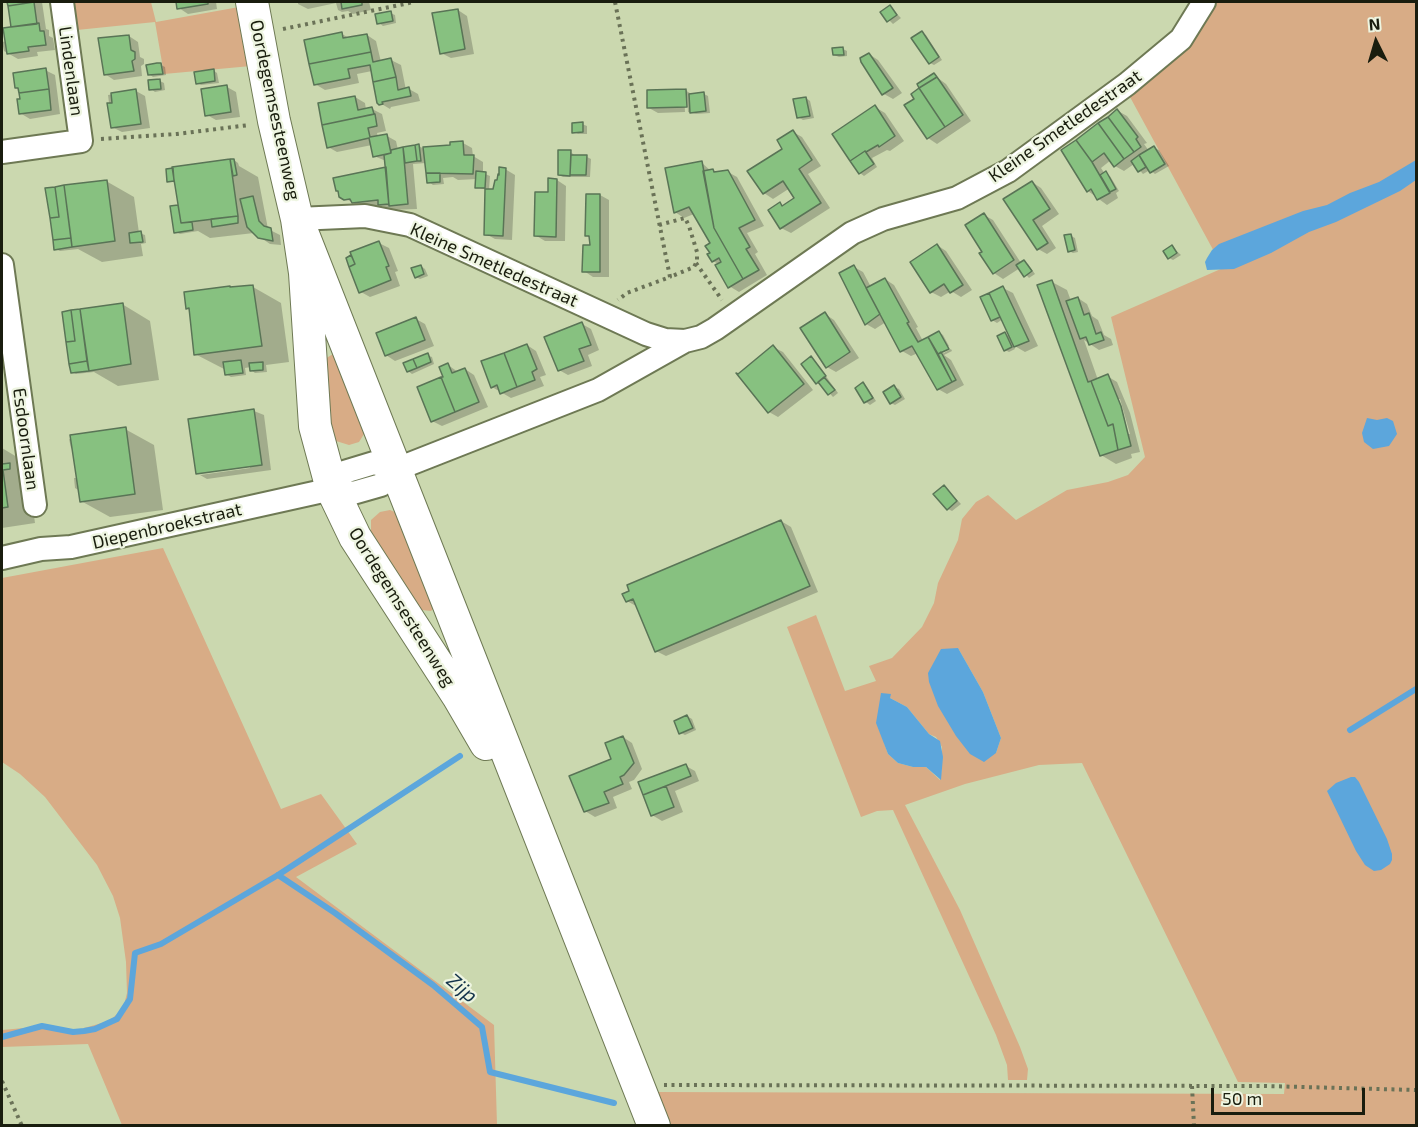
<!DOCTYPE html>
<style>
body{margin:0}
#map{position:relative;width:1418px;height:1127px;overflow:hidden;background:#cbd8af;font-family:"Exo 2",sans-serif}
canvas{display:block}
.frame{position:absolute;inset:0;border:3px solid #191d0e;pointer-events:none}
.north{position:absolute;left:1346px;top:12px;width:60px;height:60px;-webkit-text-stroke:4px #eef5e1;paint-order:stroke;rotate:355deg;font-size:16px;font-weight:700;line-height:24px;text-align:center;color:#191d0e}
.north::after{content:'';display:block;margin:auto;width:21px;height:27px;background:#191d0e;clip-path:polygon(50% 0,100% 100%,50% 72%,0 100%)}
.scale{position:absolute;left:1211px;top:1088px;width:154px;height:27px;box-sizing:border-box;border:3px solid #191d0e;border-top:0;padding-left:8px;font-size:18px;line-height:21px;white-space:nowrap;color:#191d0e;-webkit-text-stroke:4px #eef5e1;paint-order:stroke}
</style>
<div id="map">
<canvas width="1418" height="1127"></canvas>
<div class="frame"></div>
<div class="north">N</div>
<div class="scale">50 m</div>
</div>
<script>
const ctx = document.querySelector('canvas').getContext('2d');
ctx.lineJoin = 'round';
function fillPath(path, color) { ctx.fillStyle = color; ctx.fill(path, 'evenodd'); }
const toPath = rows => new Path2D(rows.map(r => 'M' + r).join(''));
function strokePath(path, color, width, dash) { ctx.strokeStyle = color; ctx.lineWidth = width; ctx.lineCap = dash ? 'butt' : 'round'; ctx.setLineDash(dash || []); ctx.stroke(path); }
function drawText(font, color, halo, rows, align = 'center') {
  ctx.font = font + ' "Exo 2",sans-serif'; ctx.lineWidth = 4.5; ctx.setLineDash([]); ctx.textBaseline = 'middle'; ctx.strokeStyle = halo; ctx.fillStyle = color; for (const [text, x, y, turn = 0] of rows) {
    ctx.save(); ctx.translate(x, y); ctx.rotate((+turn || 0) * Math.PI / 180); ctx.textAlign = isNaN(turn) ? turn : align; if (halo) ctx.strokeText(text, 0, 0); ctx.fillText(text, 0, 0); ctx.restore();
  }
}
fillPath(toPath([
 [72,2,151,2,156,22,239,7,251,66,164,74,155,22,77,30],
 [1213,2,1416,2,1416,1125,671,1126,657,1092,1284,1094,1285,1083,1238,1082,1082,763,1039,765,965,784,905,805,960,910,1020,1047,1028,1069,1027,1080,1008,1080,1007,1065,996,1035,893,810,877,811,861,817,787,627,816,615,845,691,876,681,869,666,892,658,922,627,934,603,938,583,958,540,962,519,976,502,988,495,1016,520,1067,490,1108,482,1128,475,1145,457,1111,317,1223,268,1130,97,1184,49],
 [958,648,983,692,1001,738,996,753],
 [890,698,907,707,929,734,936,737,942,747,942,768,940,780,926,767,913,767,898,763,888,754,884,743],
 [333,354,340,356,368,420,364,434,359,442,349,445,336,441,331,433,325,359],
 [390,510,399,514,435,607,431,611,422,610,418,607,371,535,371,520,380,512],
 [163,548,281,809,321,794,357,844,296,877,494,1025,497,1125,122,1125,88,1044,2,1047,2,1030,46,1026,77,1030,109,1021,123,1009,127,993,126,962,120,918,113,896,97,865,45,797,20,774,2,762,2,578]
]), '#d8ac86');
fillPath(toPath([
 [1416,160,1416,180,1400,191,1336,222,1309,232,1271,253,1234,269,1207,270,1205,262,1207,258,1212,250,1219,244,1303,211,1327,205,1350,193,1379,182],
 [1367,418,1377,420,1387,418,1393,421,1397,434,1389,446,1373,449,1364,442,1362,433],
 [958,648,983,692,1001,738,996,753,984,762,970,754,956,736,938,706,929,682,928,673,941,649],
 [881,693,891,694,890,698,907,707,929,734,940,741,943,757,941,780,926,767,913,767,898,763,888,754,876,723],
 [1351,777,1355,777,1359,782,1387,839,1392,854,1392,860,1390,864,1381,870,1374,871,1365,865,1356,851,1327,791,1336,783]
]), '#5ca6dc');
fillPath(toPath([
 [9,2,42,2,46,29,49,30,49,36,53,38,55,50,37,52,38,56,18,59,4,51,2,42,7,41,13,29],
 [177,2,216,2,217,9,188,14,179,8],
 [298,2,369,2,371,10,353,14,348,11,342,12,338,10,336,3,308,9,298,4],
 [890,7,901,18,893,24,882,13],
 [458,10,467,16,474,54,451,58,441,53],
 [390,13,395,15,396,23,383,26,379,23],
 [922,33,926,35,942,60,934,65,930,63],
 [342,34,349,38,367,35,376,41,381,62,391,60,401,65,406,90,409,89,418,94,420,101,391,107,390,109,380,103,372,71,357,74,359,83,325,90,315,84],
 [129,36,138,42,140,57,144,59,144,64,141,66,142,76,114,80,105,74],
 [843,49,847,51,847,56,839,57,834,55],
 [869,54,878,60,902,93,893,99,884,94],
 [161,65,165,67,166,75,153,77,149,74],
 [45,70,55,75,60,114,30,119,20,113,22,100],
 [213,70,217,73,219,83,201,85,197,83],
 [934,75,946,84,971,121,937,144,928,138,916,99],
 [160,81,164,83,165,90,155,92,151,89],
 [227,87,236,92,240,117,216,120,207,115],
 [685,90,693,95,704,94,708,96,710,113,696,114,688,112,687,94,684,94,685,112,658,113,649,108],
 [136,91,145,96,150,128,122,132,112,127,108,95],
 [355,97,365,103,366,110,372,109,382,114,386,131,377,133,378,137,387,136,396,141,398,150,419,146,424,149,452,146,463,143,472,148,473,156,483,162,483,173,490,176,489,190,494,190,505,169,515,175,512,240,495,239,486,234,487,190,476,187,477,179,458,180,453,177,443,178,444,184,433,185,429,182,426,163,413,164,417,209,389,210,382,206,362,208,341,196,337,190,387,169,386,161,374,156,372,145,337,152,328,147,320,104],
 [806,98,810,101,814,118,803,120,798,117],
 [875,107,885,113,904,141,890,151,887,150,872,158,877,167,864,176,860,173,834,135],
 [1118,111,1127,116,1147,143,1144,144,1149,151,1154,148,1159,150,1169,166,1155,174,1150,170,1143,174,1134,164,1124,171,1115,166,1111,160,1101,168,1105,174,1110,176,1119,191,1116,193,1118,198,1107,205,1088,191,1063,151],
 [582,124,587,126,587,134,578,134,574,132],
 [793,132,802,137,821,166,808,174,830,208,791,233,781,228,780,204,784,206,796,198,790,188,773,199,764,193],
 [571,152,575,156,587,157,591,159,590,177,563,177,559,175],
 [234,160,238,163,239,166,258,177,268,229,280,235,281,245,270,244,254,233,210,238,198,231,180,234,175,232,178,207,180,208,176,183,169,181,174,168],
 [702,163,711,171,718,173,728,172,737,177,764,226,747,233,758,252,755,254,767,275,739,292,729,286,720,265,713,261,712,244,694,214,684,218,675,212],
 [557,180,566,186,565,241,545,241,535,235,549,194],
 [106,181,134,197,139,233,145,235,146,243,141,244,143,256,102,262,78,249,60,251,55,249],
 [1032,182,1041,188,1059,214,1042,226,1056,248,1047,254,1038,249,1005,200],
 [600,195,609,200,609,277,593,277,584,271,591,246,591,238,587,236],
 [984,215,993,220,1021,263,1024,262,1028,264,1035,274,1029,278,1020,268,1003,279,994,273,984,252],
 [1071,236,1075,238,1078,252,1073,253,1069,251],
 [379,243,389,248,398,271,395,272,400,286,370,297,361,292,348,259,351,257,354,259,352,253],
 [361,260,362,263,351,268,351,264],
 [937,245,946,251,972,290,961,297,951,291,941,297,931,292],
 [1172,247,1181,255,1173,260,1169,258],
 [421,266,425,269,428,276,420,279,416,277],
 [854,267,863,272,871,287,885,279,894,285,918,327,916,328,923,341,939,332,943,335,949,346,942,350,942,354,951,349,952,351,944,355,951,360,964,385,947,394,938,389,918,353,911,356,902,351,886,322,875,329,866,324],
 [1052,282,1067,290,1071,301,1078,298,1087,304,1092,316,1098,320,1104,335,1111,339,1113,345,1099,350,1084,340,1098,380,1107,376,1117,382,1130,413,1140,452,1131,454,1132,458,1116,464,1101,455],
 [1117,399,1120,399,1130,434,1127,434],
 [253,287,281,303,289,362,266,365,267,372,255,373,251,370,251,367,245,368,246,375,231,377,226,374,226,370,195,354,190,310,187,308],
 [1003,288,1013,293,1038,346,1025,352,1013,345,1015,349,1009,352,1005,350,1005,334,1011,337,1003,319,997,323,992,320,982,298],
 [122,304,150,321,159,380,118,386,94,372,76,374,72,372,63,313],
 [825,314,834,320,859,358,836,372,827,367],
 [416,319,425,324,434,346,395,361,386,355],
 [582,324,591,329,599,350,588,355,592,366,568,375,559,370],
 [527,345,536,351,546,375,540,377,544,386,511,398,492,387],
 [773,347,783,352,813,390,778,417,769,412],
 [427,355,432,357,434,364,412,374,408,371],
 [811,358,815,361,838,393,833,397,822,385,817,383],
 [448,365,458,372,465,369,474,375,488,407,442,426,432,421],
 [863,384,867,387,876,401,870,405,866,402,857,388],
 [894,387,899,389,905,399,895,405,891,403],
 [254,411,264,415,271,470,207,479,200,475,250,468,250,465,197,473,190,420],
 [125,429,154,445,163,510,110,517,81,501,80,491,75,488,74,478,78,478,74,450,71,448,69,439,73,440],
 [2,448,27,463,35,523,2,528],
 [944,486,961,504,952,511,948,509],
 [781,521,791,527,818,592,666,656,656,651,636,606,627,601],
 [687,716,692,719,696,730,685,735,681,733],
 [623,737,632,743,642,769,634,780,629,782,632,789,613,797,617,808,595,817,585,811],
 [686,766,695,771,699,781,675,791,683,812,662,821,652,815,640,783]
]), '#0003');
strokePath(toPath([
 [1350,730,1416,689],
 [278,875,335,913,433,985,482,1027,490,1072,614,1103],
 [2,1037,42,1026,73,1032,84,1031,95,1029,117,1019,130,999,135,953,161,944,278,875,460,756]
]), '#5ca6dc', 6);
const building = toPath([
 [7,2,34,2,8,6,7,2],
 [34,2,37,24,11,27,8,6,34,2],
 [176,2,208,2,208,4,177,9,176,2],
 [341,2,362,2,362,5,342,9,341,2],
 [890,5,897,15,887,22,880,12,890,5],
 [458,9,465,49,440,54,432,13,458,9],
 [391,11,393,21,377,24,375,14,391,11],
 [39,23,40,31,44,31,46,45,28,47,29,51,7,54,3,28,39,23],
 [922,31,939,57,929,64,911,38,922,31],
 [342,32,343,38,367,34,371,52,309,64,304,40,342,32],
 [129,35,131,50,135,52,135,59,132,61,134,71,104,75,98,38,129,35],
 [843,47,844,55,833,55,832,48,843,47],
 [371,52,373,62,391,58,396,77,373,82,370,65,348,69,350,78,314,85,309,64,371,52],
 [869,53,893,88,882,95,861,62,860,58,869,53],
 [157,63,161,63,163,74,148,75,146,65,157,63],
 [46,68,49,89,19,93,18,88,15,88,13,73,46,68],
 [214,69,215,81,196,84,194,72,214,69],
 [934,73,937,77,919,88,917,84,934,73],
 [396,77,398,90,409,87,411,96,382,102,383,104,379,105,377,103,373,82,396,77],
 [937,77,963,115,945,127,919,88,937,77],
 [160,79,161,89,149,90,148,80,160,79],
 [227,85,231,112,205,116,201,89,227,85],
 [919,88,945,127,927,139,904,105,914,99,911,94,919,88],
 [49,89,51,110,19,114,17,99,20,99,19,93,49,89],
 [136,89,141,124,111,128,107,103,112,103,111,93,136,89],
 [686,89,687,107,647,108,647,90,686,89],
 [704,92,706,111,690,113,689,94,704,92],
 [355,96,358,110,372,107,374,114,322,125,318,103,355,96],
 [806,97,810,116,797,118,793,99,806,97],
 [875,105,895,136,879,147,878,145,866,152,865,151,850,161,832,134,875,105],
 [1117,109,1138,137,1136,139,1141,147,1134,152,1108,117,1117,109],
 [375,114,377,126,368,128,370,137,387,134,391,153,373,157,369,138,327,148,322,125,375,114],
 [1108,117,1134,152,1124,159,1098,123,1108,117],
 [583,122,583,132,572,133,572,123,583,122],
 [1098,123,1124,159,1114,167,1104,153,1092,162,1076,140,1098,123],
 [793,130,812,160,799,169,821,203,780,229,768,210,780,202,782,206,794,198,783,181,763,194,747,171,782,149,777,140,793,130],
 [1076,140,1092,162,1110,193,1097,200,1091,189,1087,192,1061,150,1076,140],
 [463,141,464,155,474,155,473,174,426,173,423,147,450,145,450,142,463,141],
 [419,144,421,161,417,161,415,145,419,144],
 [415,145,417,161,405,163,403,147,415,145],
 [1154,146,1165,164,1150,173,1139,155,1154,146],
 [403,147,408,204,389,206,384,155,391,153,391,150,403,147],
 [558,150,571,150,570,176,558,175,558,150],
 [865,151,874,164,859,174,850,161,865,151],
 [571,155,587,155,586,175,570,175,571,155],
 [1139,155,1146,167,1138,172,1131,161,1139,155],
 [230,159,238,216,181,223,172,167,230,159],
 [230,159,234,159,237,175,233,176,230,159],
 [702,161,714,228,743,279,728,288,715,265,721,262,719,258,712,262,707,254,710,253,705,246,710,243,689,207,674,213,665,168,702,161],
 [386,167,389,206,389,204,378,205,378,200,352,203,350,199,344,200,339,197,338,191,336,191,333,178,386,167],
 [499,167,506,168,503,236,484,235,485,189,493,189,495,180,497,180,498,174,499,175,499,167],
 [173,168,174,181,167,182,166,169,173,168],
 [713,169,714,172,728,170,755,220,739,228,750,247,746,249,759,270,743,279,714,228,703,171,713,169],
 [476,171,486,172,485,188,475,188,476,171],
 [1106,171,1116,189,1110,192,1100,175,1106,171],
 [426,173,440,173,440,182,427,183,426,173],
 [548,178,557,179,556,237,534,236,535,192,548,192,548,178],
 [107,180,115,241,72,247,64,185,107,180],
 [1032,181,1050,209,1033,220,1048,243,1037,250,1003,199,1032,181],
 [64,185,71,238,53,240,50,218,59,217,55,187,64,185],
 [55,187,59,217,50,218,45,188,55,187],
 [586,194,600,194,600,272,582,272,583,245,590,245,589,236,585,236,586,194],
 [253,196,259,221,264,226,271,228,273,241,258,238,247,227,240,199,253,196],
 [178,205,181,223,192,222,193,230,174,233,170,206,178,205],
 [984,213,1014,260,993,274,979,253,982,252,965,225,984,213],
 [238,216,238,223,212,227,211,219,238,216],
 [141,231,143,242,130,243,129,233,141,231],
 [1071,234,1075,250,1068,252,1064,235,1071,234],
 [71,238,72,247,54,250,53,240,71,238],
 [379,241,389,266,386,267,391,280,359,293,349,267,355,264,350,252,379,241],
 [937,244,963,285,950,293,944,284,930,293,910,262,937,244],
 [1172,245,1177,253,1168,259,1163,251,1172,245],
 [351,255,355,264,349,267,346,258,351,255],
 [1024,260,1032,271,1024,277,1016,265,1024,260],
 [421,265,424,274,415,278,411,268,421,265],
 [854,265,880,314,865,325,839,273,854,265],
 [885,278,909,322,907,323,918,342,928,337,952,382,937,390,912,346,900,352,866,288,885,278],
 [1052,280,1088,382,1091,381,1108,426,1113,424,1118,450,1100,456,1037,285,1052,280],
 [253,285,262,346,194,355,189,308,186,309,184,292,230,286,230,287,253,285],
 [1003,286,1029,341,1014,347,989,293,1003,286],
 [989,293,1000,317,991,321,980,297,989,293],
 [1078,297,1084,315,1089,313,1096,334,1101,332,1104,340,1089,345,1086,337,1080,339,1066,301,1078,297],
 [123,303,131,364,89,371,80,309,123,303],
 [80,309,87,361,69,364,66,342,75,341,71,310,80,309],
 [71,310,75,341,66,342,62,312,71,310],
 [825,312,850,352,826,368,800,328,825,312],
 [416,317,425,340,385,356,376,333,416,317],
 [582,322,591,345,579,349,584,361,558,371,544,337,582,322],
 [939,331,949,349,938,354,928,337,939,331],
 [1005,332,1012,347,1004,351,997,336,1005,332],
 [527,344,537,369,532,372,535,380,517,387,504,353,527,344],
 [773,345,804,384,768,413,736,373,738,374,773,345],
 [941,352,956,380,952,382,938,354,941,352],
 [428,353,431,362,417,368,413,359,428,353],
 [504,353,517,387,500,394,497,385,491,388,481,361,504,353],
 [811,356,826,376,816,384,801,364,811,356],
 [413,359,417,368,407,372,403,363,413,359],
 [241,360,243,373,225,375,223,362,241,360],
 [87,361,89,371,71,373,69,364,87,361],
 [263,362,263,370,250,371,249,363,263,362],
 [448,363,452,373,465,368,479,402,455,412,441,377,443,377,439,367,448,363],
 [1108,374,1121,406,1131,446,1118,450,1113,424,1108,426,1091,381,1108,374],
 [441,377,455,412,431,422,417,387,441,377],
 [824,377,835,390,828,395,818,382,824,377],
 [863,382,873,398,864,403,855,388,863,382],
 [894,385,901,397,890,404,883,392,894,385],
 [254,409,262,465,196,474,188,419,254,409],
 [126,427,135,494,80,502,70,435,126,427],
 [2,461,2,464,10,463,10,469,3,470,8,507,2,508,2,461],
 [944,485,957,501,947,510,933,494,944,485],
 [781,520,810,586,655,652,633,599,626,602,622,594,629,591,627,585,781,520],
 [687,715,693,728,679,734,674,721,687,715],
 [623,736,634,763,624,775,620,777,623,784,604,792,609,803,584,812,569,776,611,759,605,743,623,736],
 [686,764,691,776,643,795,638,782,686,764],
 [666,786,674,807,651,816,643,795,666,786]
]);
fillPath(building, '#87c180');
strokePath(building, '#597456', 1.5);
const street = toPath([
 [2,152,81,141,62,2],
 [297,219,365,216,410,225,646,334,665,340,685,341,701,337,715,329,852,233,883,219,957,198,1008,171,1127,84,1181,39,1204,2],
 [2,265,35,505],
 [332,489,341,473,374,463,397,469],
 [2,558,41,549,71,547,332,489,353,493,381,485,397,469,598,390,685,341]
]);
const secondary = toPath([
 [252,2,274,121,297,219,305,273,315,426,332,489,355,537,458,696,486,744],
 [297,219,654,1126]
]);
strokePath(street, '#6e7954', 26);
strokePath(secondary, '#6e7954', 34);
strokePath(toPath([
 [615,2,670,277,627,293,618,300],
 [283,29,414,2],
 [101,139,177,134,249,125],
 [659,225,685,218,689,226,697,252,697,261,694,267,670,277],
 [696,263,722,300],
 [2,1081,22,1126],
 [664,1085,1265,1086,1416,1090],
 [1192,1086,1194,1126]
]), '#6a7257', 4, [3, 4.5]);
strokePath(street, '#fff', 22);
strokePath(secondary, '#fff', 32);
drawText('18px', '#191d0e', '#eef5e1', [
 ["Lindenlaan",71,71,82],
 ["Oordegemsesteenweg",275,110,78],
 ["Kleine Smetledestraat",1065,126,-35],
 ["Kleine Smetledestraat",494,265,24],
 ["Esdoornlaan",26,439,82],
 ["Diepenbroekstraat",167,526,-13],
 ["Oordegemsesteenweg",402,607,58]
]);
drawText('italic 20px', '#13334a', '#eef5e1', [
 ["Zijp",462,988,40]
]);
</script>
